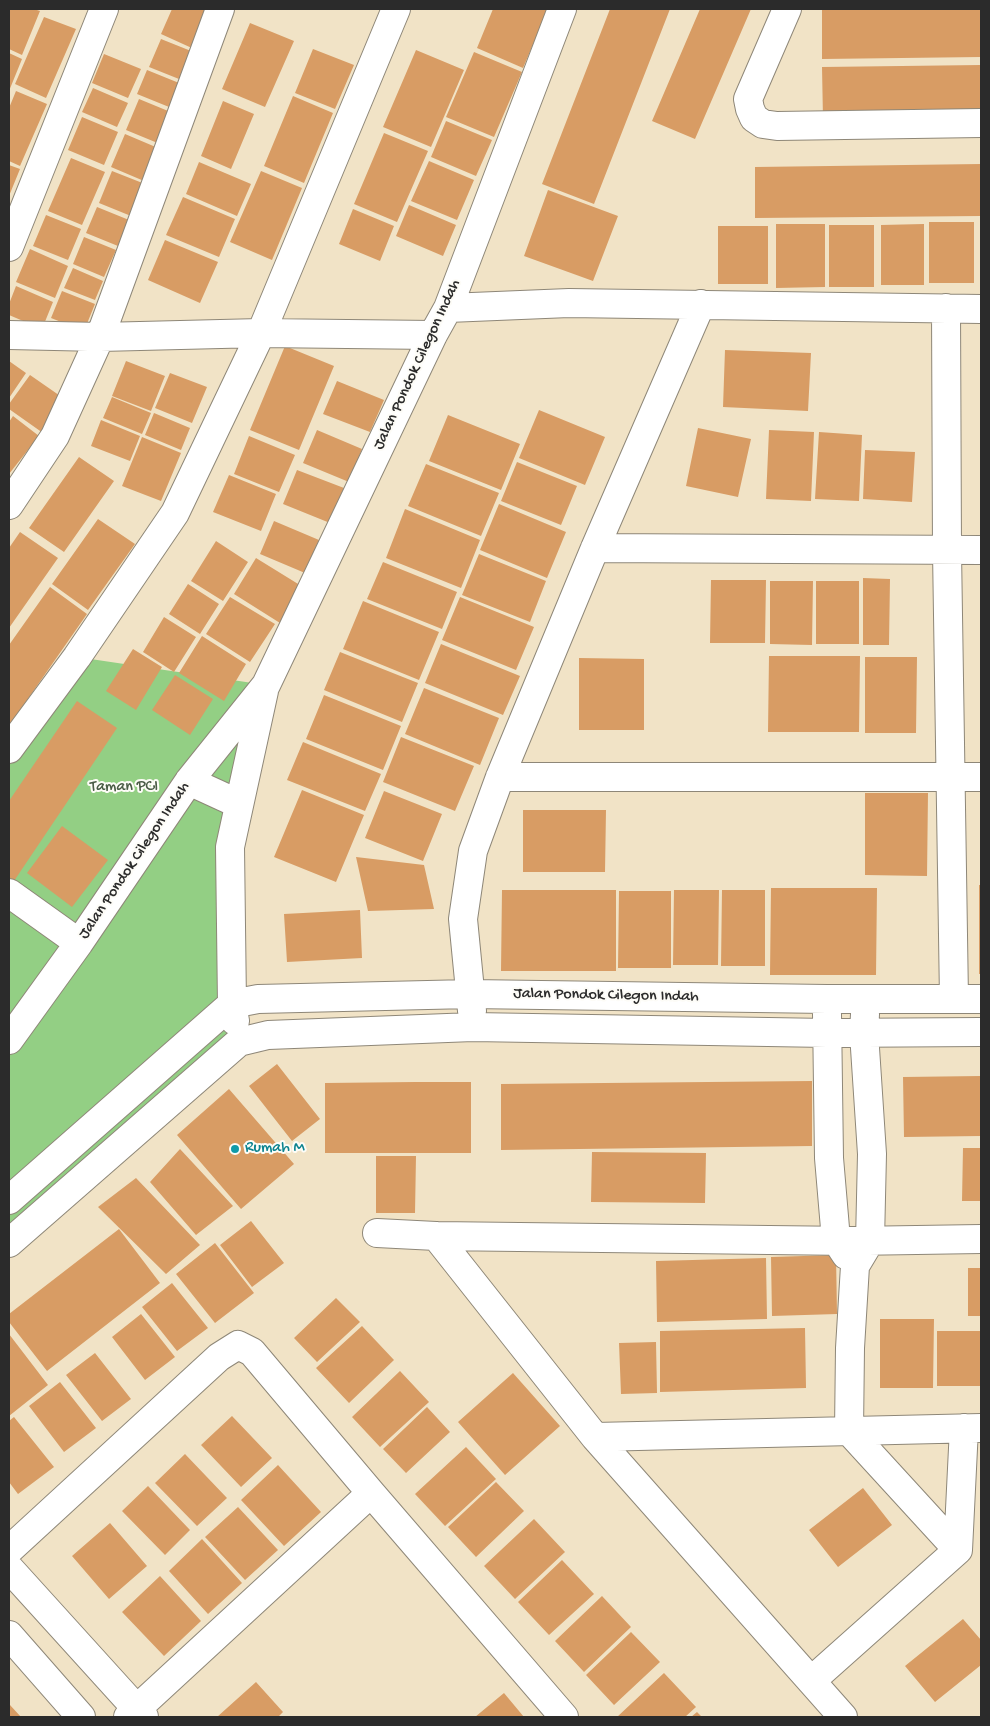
<!DOCTYPE html>
<style>
body{margin:0}
#map{position:relative;width:990px;height:1726px;overflow:hidden;background:#f1e3c6;font-family:"Gochi Hand",sans-serif}
canvas{display:block}
.frame{position:absolute;inset:0;border:10px solid #2b2b2b;pointer-events:none}
</style>
<div id="map">
<canvas width="990" height="1726"></canvas>
<div class="frame"></div>
</div>
<script>
const ctx = document.querySelector('canvas').getContext('2d');
ctx.lineJoin = 'round';
function fillPath(path, color) { ctx.fillStyle = color; ctx.fill(path, 'evenodd'); }
const toPath = rows => new Path2D(rows.map(r => 'M' + r).join(''));
function strokePath(path, color, width, dash) { ctx.strokeStyle = color; ctx.lineWidth = width; ctx.lineCap = dash ? 'butt' : 'round'; ctx.setLineDash(dash || []); ctx.stroke(path); }
function drawText(font, color, halo, rows, align = 'center') {
  ctx.font = font + ' "Gochi Hand",sans-serif'; ctx.lineWidth = 4; ctx.setLineDash([]); ctx.textBaseline = 'middle'; ctx.strokeStyle = halo; ctx.fillStyle = color; for (const [text, x, y, turn = 0] of rows) {
    ctx.save(); ctx.translate(x, y); ctx.rotate((+turn || 0) * Math.PI / 180); ctx.textAlign = isNaN(turn) ? turn : align; if (halo) ctx.strokeText(text, 0, 0); ctx.fillText(text, 0, 0); ctx.restore();
  }
}
fillPath(toPath([
 [77,657,266,685,230,847,239,1042,9,1243,9,749]
]), '#93cf84');
fillPath(toPath([
 [9,9,34,9,40,11,22,55,9,49],
 [172,9,206,9,194,49,161,34],
 [493,9,548,9,523,68,477,48],
 [610,9,670,9,594,204,542,184],
 [700,9,751,9,695,139,652,121],
 [822,9,981,9,981,57,822,59],
 [44,17,76,29,46,98,15,84],
 [250,23,294,41,265,107,222,89],
 [161,39,196,53,184,81,149,67],
 [313,49,354,65,335,109,295,93],
 [416,50,464,70,431,147,383,127],
 [474,52,522,72,494,137,446,117],
 [9,53,22,59,9,91],
 [104,54,141,69,128,98,92,83],
 [981,65,981,117,823,119,822,67],
 [147,70,184,85,174,109,137,94],
 [93,88,128,103,117,127,82,112],
 [16,91,47,104,20,166,9,161,9,108],
 [293,96,333,113,304,183,264,166],
 [139,99,173,113,160,144,126,130],
 [223,101,254,114,231,169,201,156],
 [82,117,118,132,104,165,68,150],
 [446,121,492,140,476,176,431,157],
 [384,133,428,151,397,222,354,204],
 [125,134,158,148,144,181,111,167],
 [71,158,105,172,82,225,48,211],
 [429,161,474,180,457,220,411,201],
 [199,162,251,184,237,216,186,194],
 [981,164,981,216,755,218,755,167],
 [9,165,20,169,9,196],
 [112,171,145,184,131,216,99,203],
 [261,171,302,188,272,260,230,242],
 [548,190,618,216,593,281,524,256],
 [183,197,235,219,219,257,166,235],
 [409,205,456,225,443,256,396,236],
 [97,207,129,220,118,246,86,233],
 [353,209,394,226,380,261,339,244],
 [46,215,81,229,68,260,33,246],
 [929,222,974,222,974,283,929,283],
 [776,224,825,224,825,287,776,288],
 [924,224,924,285,881,285,881,225],
 [829,225,874,225,874,287,829,287],
 [718,226,768,226,768,284,718,284],
 [84,237,116,250,104,277,73,264],
 [165,240,218,262,200,303,148,280],
 [30,249,68,266,55,298,16,282],
 [73,268,103,281,95,300,64,288],
 [16,286,53,302,42,329,9,315,9,304],
 [62,291,95,304,84,331,51,318],
 [285,346,334,366,299,450,250,430],
 [725,350,811,353,808,411,723,407],
 [9,361,26,373,9,398],
 [126,361,165,376,151,411,112,396],
 [170,373,207,387,192,423,155,408],
 [30,375,66,400,43,433,9,409,9,404],
 [337,381,384,400,370,432,323,414],
 [112,397,151,413,142,434,103,418],
 [539,410,605,437,585,485,519,458],
 [154,413,190,428,181,450,145,435],
 [448,415,520,444,501,490,429,461],
 [13,416,39,436,9,474,9,422],
 [101,420,140,436,130,461,91,446],
 [698,428,751,439,738,497,686,486],
 [317,430,362,449,349,482,303,463],
 [769,430,814,432,811,501,766,499],
 [819,432,862,435,859,501,815,499],
 [249,436,295,455,279,492,234,474],
 [142,437,181,453,161,501,122,486],
 [865,450,915,452,912,502,863,499],
 [79,457,114,481,64,552,29,528],
 [517,462,577,486,561,525,501,501],
 [426,464,499,493,481,536,408,506],
 [297,470,344,488,330,523,283,504],
 [229,475,276,494,261,531,213,512],
 [499,504,566,532,547,578,480,550],
 [405,509,480,540,461,588,386,558],
 [98,519,135,544,88,610,52,584],
 [274,521,319,540,305,573,260,554],
 [20,532,58,558,9,628,9,548],
 [216,541,248,562,223,601,191,581],
 [479,554,546,581,530,622,462,595],
 [256,558,303,587,280,623,234,594],
 [383,562,457,592,442,629,367,599],
 [863,578,890,579,889,645,863,645],
 [711,580,766,580,765,643,710,643],
 [770,581,813,581,812,645,770,644],
 [816,581,859,581,859,644,816,644],
 [188,584,219,604,200,634,169,614],
 [50,587,87,614,9,726,9,645],
 [230,597,275,624,250,662,206,634],
 [460,597,534,627,516,670,442,640],
 [363,601,439,632,419,680,343,649],
 [164,617,196,637,174,672,143,652],
 [202,636,246,664,224,701,179,673],
 [441,644,520,676,503,715,425,683],
 [133,649,162,667,136,710,106,691],
 [340,652,418,683,402,722,324,690],
 [769,656,860,656,859,732,768,732],
 [865,657,917,657,916,733,865,733],
 [579,658,644,659,644,730,579,730],
 [175,675,213,699,190,735,152,710],
 [424,688,499,718,480,765,405,734],
 [324,695,401,726,383,770,306,739],
 [77,701,117,728,14,881,9,877,9,801],
 [401,737,474,766,455,811,383,782],
 [303,742,381,774,365,811,287,780],
 [302,790,364,815,336,882,274,857],
 [384,791,442,814,423,861,365,838],
 [865,793,928,793,927,876,865,875],
 [523,810,606,810,605,872,523,872],
 [62,826,108,860,72,907,27,873],
 [356,857,424,865,434,909,368,911],
 [979,885,981,885,981,974,979,974],
 [771,888,877,888,876,975,770,975],
 [502,890,616,890,616,971,501,971],
 [674,890,719,890,718,965,673,965],
 [722,890,765,890,765,966,721,966],
 [619,891,671,891,671,968,618,968],
 [360,910,362,958,287,962,284,914],
 [277,1064,320,1119,292,1141,249,1086],
 [981,1076,981,1136,904,1137,903,1077],
 [812,1081,812,1146,501,1150,501,1084],
 [415,1082,471,1082,471,1153,325,1153,325,1083],
 [229,1089,294,1164,241,1209,177,1135],
 [963,1148,981,1148,981,1201,962,1201],
 [180,1149,233,1206,196,1235,150,1182],
 [592,1152,706,1153,705,1203,591,1202],
 [376,1156,416,1156,415,1213,376,1213],
 [136,1178,200,1245,166,1274,98,1207],
 [251,1221,284,1263,252,1287,220,1245],
 [119,1229,160,1283,47,1371,9,1322,9,1314],
 [215,1243,254,1293,215,1323,176,1274],
 [836,1255,837,1314,772,1316,771,1257],
 [766,1258,767,1319,657,1322,656,1261],
 [968,1268,981,1268,981,1316,968,1316],
 [172,1283,208,1328,177,1351,142,1307],
 [336,1298,360,1322,317,1362,294,1338],
 [141,1314,175,1357,145,1380,112,1337],
 [880,1319,934,1319,933,1388,880,1388],
 [362,1326,394,1360,349,1403,316,1368],
 [805,1328,806,1388,660,1392,660,1331],
 [937,1331,981,1331,981,1386,937,1386],
 [9,1334,48,1385,9,1416],
 [656,1342,657,1393,621,1394,619,1343],
 [95,1353,131,1399,102,1421,66,1375],
 [400,1371,429,1402,380,1447,352,1417],
 [513,1373,560,1426,505,1475,458,1422],
 [60,1382,96,1428,64,1452,29,1406],
 [427,1407,450,1432,406,1473,383,1449],
 [232,1416,272,1458,241,1487,201,1445],
 [14,1417,54,1467,18,1494,9,1482,9,1421],
 [466,1447,496,1479,445,1526,415,1494],
 [185,1454,227,1498,197,1526,155,1483],
 [278,1465,321,1512,284,1546,241,1500],
 [496,1482,524,1511,476,1557,448,1527],
 [148,1486,190,1530,165,1555,122,1511],
 [863,1488,892,1525,838,1567,809,1530],
 [238,1507,278,1550,245,1580,205,1537],
 [534,1519,565,1552,515,1599,484,1566],
 [110,1523,147,1566,109,1599,72,1556],
 [202,1539,242,1583,208,1614,169,1571],
 [562,1560,594,1594,549,1635,518,1602],
 [160,1576,201,1621,164,1656,122,1612],
 [602,1596,631,1627,584,1672,555,1641],
 [963,1619,981,1640,981,1665,935,1702,905,1666],
 [631,1632,660,1662,614,1705,586,1675],
 [664,1673,696,1707,685,1717,617,1717],
 [256,1682,283,1712,278,1717,217,1717],
 [504,1693,524,1717,475,1717],
 [10,1705,21,1717,9,1717],
 [697,1712,702,1717,691,1717]
]), '#d89c64');
const minor = toPath([
 [787,9,748,99,750,109,754,118,763,124,777,126,981,123],
 [9,247,104,9],
 [448,308,569,303,981,309],
 [946,308,947,551,954,999],
 [9,335,100,337,261,333,433,335],
 [9,505,55,436,100,337,220,9],
 [595,548,981,550],
 [9,749,77,657,175,513,261,333,396,9],
 [500,777,981,777],
 [189,781,239,804],
 [9,893,79,943],
 [472,1011,463,919,473,851,500,777,595,548,701,304],
 [827,1014,829,1158,836,1240,846,1255],
 [865,1014,864,1033,872,1154,870,1241,855,1266,850,1348,849,1431,958,1550],
 [235,1021,232,1004,230,847,264,691],
 [9,1040,79,943,189,781,266,685,433,335,448,308,562,9],
 [9,1200,232,1004,258,999,470,994,827,999,981,999],
 [377,1233,436,1236,852,1241,981,1239],
 [436,1236,595,1437,843,1717],
 [9,1243,239,1042,268,1035,473,1027,827,1033,981,1032],
 [595,1437,981,1428],
 [9,1550,219,1357,238,1345,252,1352,371,1493,564,1717],
 [9,1568,144,1717],
 [9,1635,81,1717],
 [811,1681,958,1550,964,1428],
 [128,1717,371,1493]
]);
strokePath(minor, '#8e8778', 30);
strokePath(minor, '#fff', 28);
for (const [x, y, r, color] of [
 [235,1149,5,"#0f9aa8"]
]) { const dot = new Path2D(); dot.arc(x, y, r, 0, 2 * Math.PI); ctx.fillStyle = color; ctx.fill(dot); strokePath(dot, '#fdfcf7', 2); }
drawText('16px', '#2b2b2b', '#fdfcf7', [
 ["Jalan Pondok Cilegon Indah",418,365,-65],
 ["Jalan Pondok Cilegon Indah",135,861,-56],
 ["Jalan Pondok Cilegon Indah",606,996,1]
]);
drawText('16px', '#4a5c46', '#fdfcf7', [
 ["Taman PCI",124,788]
]);
drawText('16px', '#0d838f', '#fdfcf7', [
 ["Rumah M",245,1149]
], 'left');
</script>
